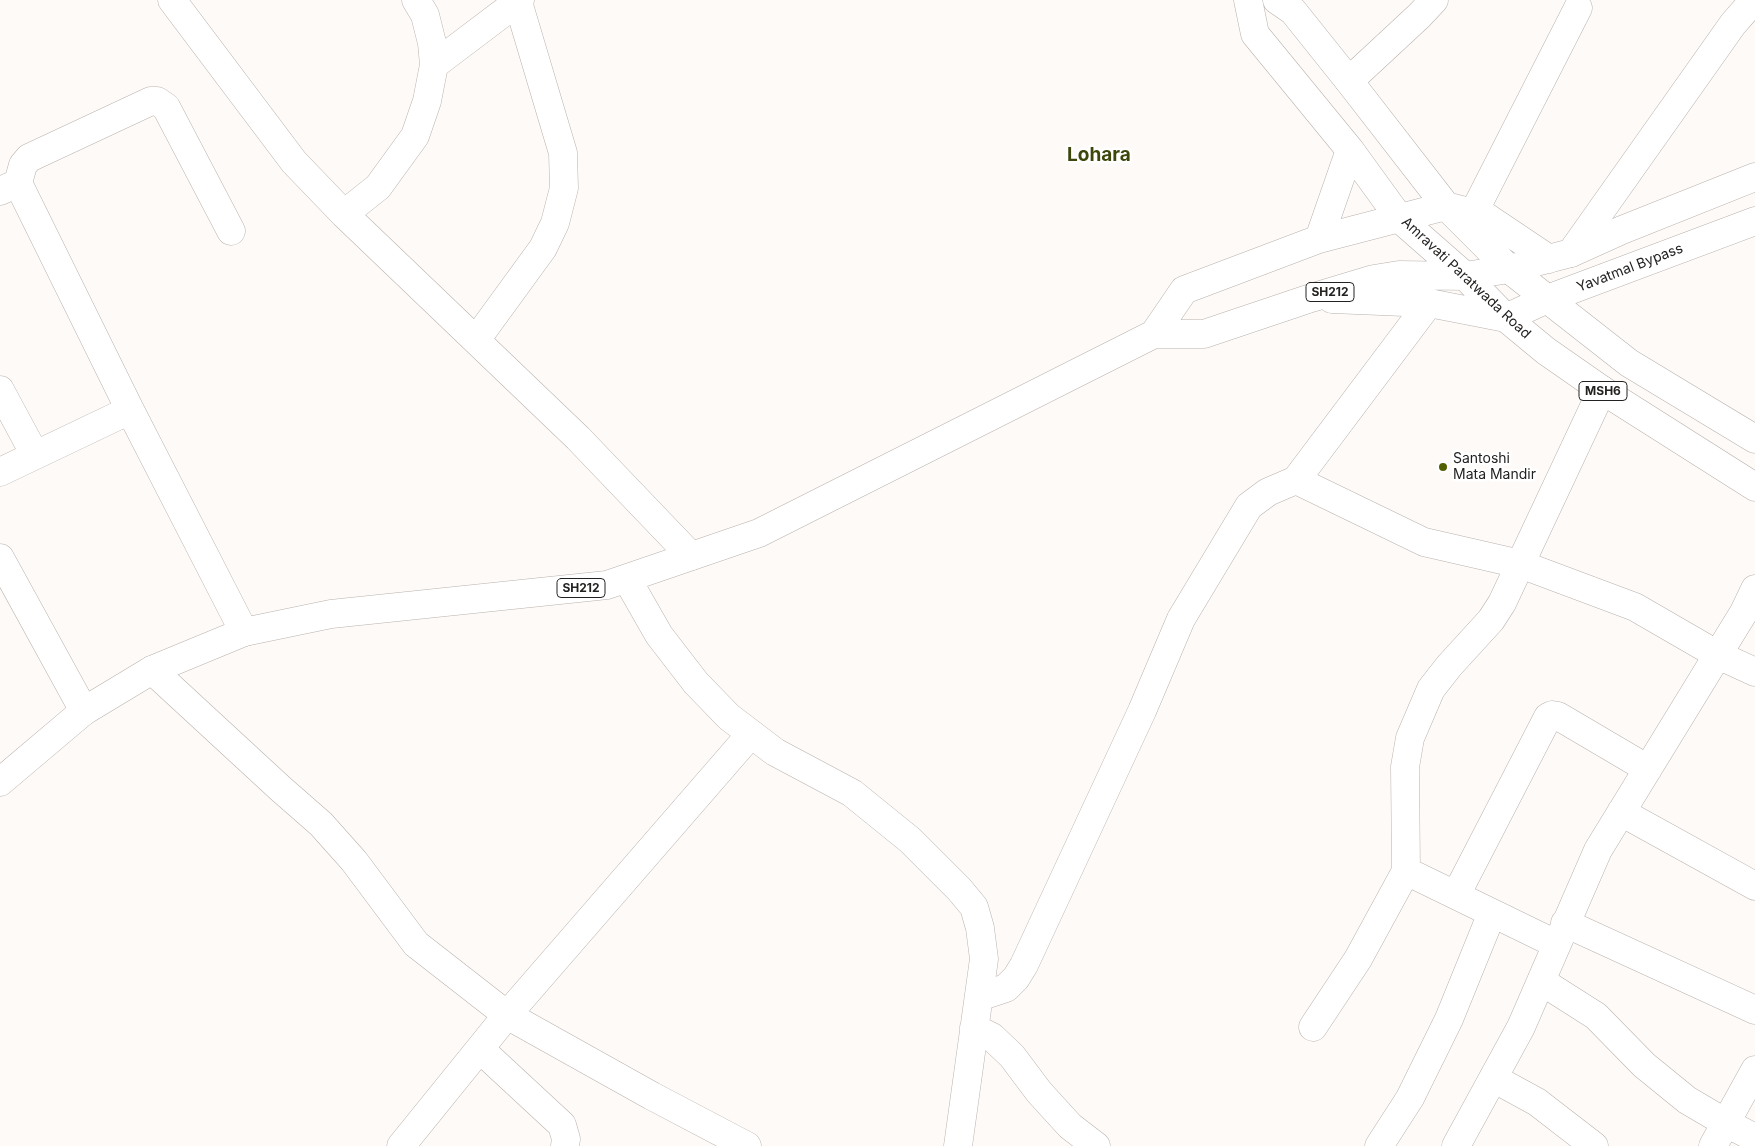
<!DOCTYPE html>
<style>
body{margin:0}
canvas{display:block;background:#fefaf7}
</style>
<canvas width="1755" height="1146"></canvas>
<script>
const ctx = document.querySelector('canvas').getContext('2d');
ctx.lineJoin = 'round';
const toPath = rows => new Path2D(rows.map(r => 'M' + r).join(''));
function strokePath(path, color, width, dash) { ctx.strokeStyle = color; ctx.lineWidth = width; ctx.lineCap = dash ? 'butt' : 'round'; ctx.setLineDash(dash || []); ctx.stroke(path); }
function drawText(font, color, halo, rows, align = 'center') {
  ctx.font = font + ' Inter,sans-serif'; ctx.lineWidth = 5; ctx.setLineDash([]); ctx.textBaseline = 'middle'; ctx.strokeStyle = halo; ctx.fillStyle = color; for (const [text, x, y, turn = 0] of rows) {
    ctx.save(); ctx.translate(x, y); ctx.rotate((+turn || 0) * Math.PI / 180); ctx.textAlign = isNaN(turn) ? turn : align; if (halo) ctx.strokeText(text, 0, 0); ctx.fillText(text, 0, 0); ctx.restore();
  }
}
const minor = toPath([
 [172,0,294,162,344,214,578,438,691,556],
 [434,65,520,0],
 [1349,81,1419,16,1434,0],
 [18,183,23,165,29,158,151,101,157,101,166,107,231,231],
 [0,191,18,183,130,410,244,632],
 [1474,212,1578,8],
 [344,214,378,187,415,136,427,101,434,65,432,43,425,15,416,0],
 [1571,253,1733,24,1754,0],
 [476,340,543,248,555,223,564,188,563,153,518,2],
 [0,390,35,455],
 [0,472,130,410],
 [1296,480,1429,303],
 [0,558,84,711],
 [627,579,659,635,696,683,729,717,775,752,852,793,910,840,959,889,974,907,980,928,984,959,958,1146],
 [152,670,281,789,321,824,354,861,416,944,507,1015,652,1096,747,1146],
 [1621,812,1755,886],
 [1406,871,1556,944],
 [1456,895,1548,717,1552,715,1558,716,1648,769],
 [1565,923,1755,1010],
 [1541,981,1596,1016,1644,1065,1687,1100,1726,1123,1755,1138],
 [979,997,1006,988,1016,978,1024,965,1142,711,1181,619,1249,506,1268,492,1296,480,1424,542,1520,564,1635,607,1718,655,1755,672],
 [1313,1027,1358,959,1406,871,1405,767,1410,738,1431,689,1449,666,1491,620,1502,603,1602,390],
 [974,1028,992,1037,1012,1056,1039,1092,1070,1126,1096,1146],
 [480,1049,562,1125,566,1139,565,1146],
 [1493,1078,1537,1102,1594,1146],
 [401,1146,507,1015,750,735],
 [1379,1146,1410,1098,1449,1019,1492,913],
 [1456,1146,1521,1027,1598,850,1744,612,1755,589],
 [1713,1146,1755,1070]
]);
const major = toPath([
 [1248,0,1255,34,1350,150,1400,219,1465,276,1506,318,1546,351,1602,390,1755,487],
 [1277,0,1293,11,1349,81,1446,206,1509,269,1629,363,1755,439],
 [1319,239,1350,150],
 [1332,299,1429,303,1506,318,1547,299,1755,221],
 [1154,334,1184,290,1319,239,1446,206,1485,216,1549,259],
 [0,782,84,711,152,670,244,632,331,614,607,585,759,533,1154,334,1204,334,1311,298,1374,279,1399,275,1465,276,1509,269,1571,253,1622,230,1755,177]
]);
strokePath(minor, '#b9b2ae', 29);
strokePath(major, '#b9b2ae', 29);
strokePath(minor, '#fff', 28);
strokePath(major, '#fff', 28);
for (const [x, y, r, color] of [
 [1443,467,5,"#536000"]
]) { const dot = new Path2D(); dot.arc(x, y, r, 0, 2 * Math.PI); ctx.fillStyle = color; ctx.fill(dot); strokePath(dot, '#fff', 2); }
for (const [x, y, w] of [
 [1330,292,48],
 [1603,391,48],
 [581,588,48]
]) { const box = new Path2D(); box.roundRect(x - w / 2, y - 9.5, w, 19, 4); ctx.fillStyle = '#fff'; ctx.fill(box); strokePath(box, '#242220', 1); }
drawText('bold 12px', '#242220', null, [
 ["SH212",1330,292],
 ["MSH6",1603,391],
 ["SH212",581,588]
]);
drawText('14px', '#242220', '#fff', [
 ["Yavatmal Bypass",1630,268,-21],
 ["Amravati Paratwada Road",1466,278,43]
]);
drawText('14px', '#242220', '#fff', [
 ["Santoshi",1453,459],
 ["Mata Mandir",1453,475]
], 'left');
drawText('bold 19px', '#3d460b', '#fff', [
 ["Lohara",1099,155]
]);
</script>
